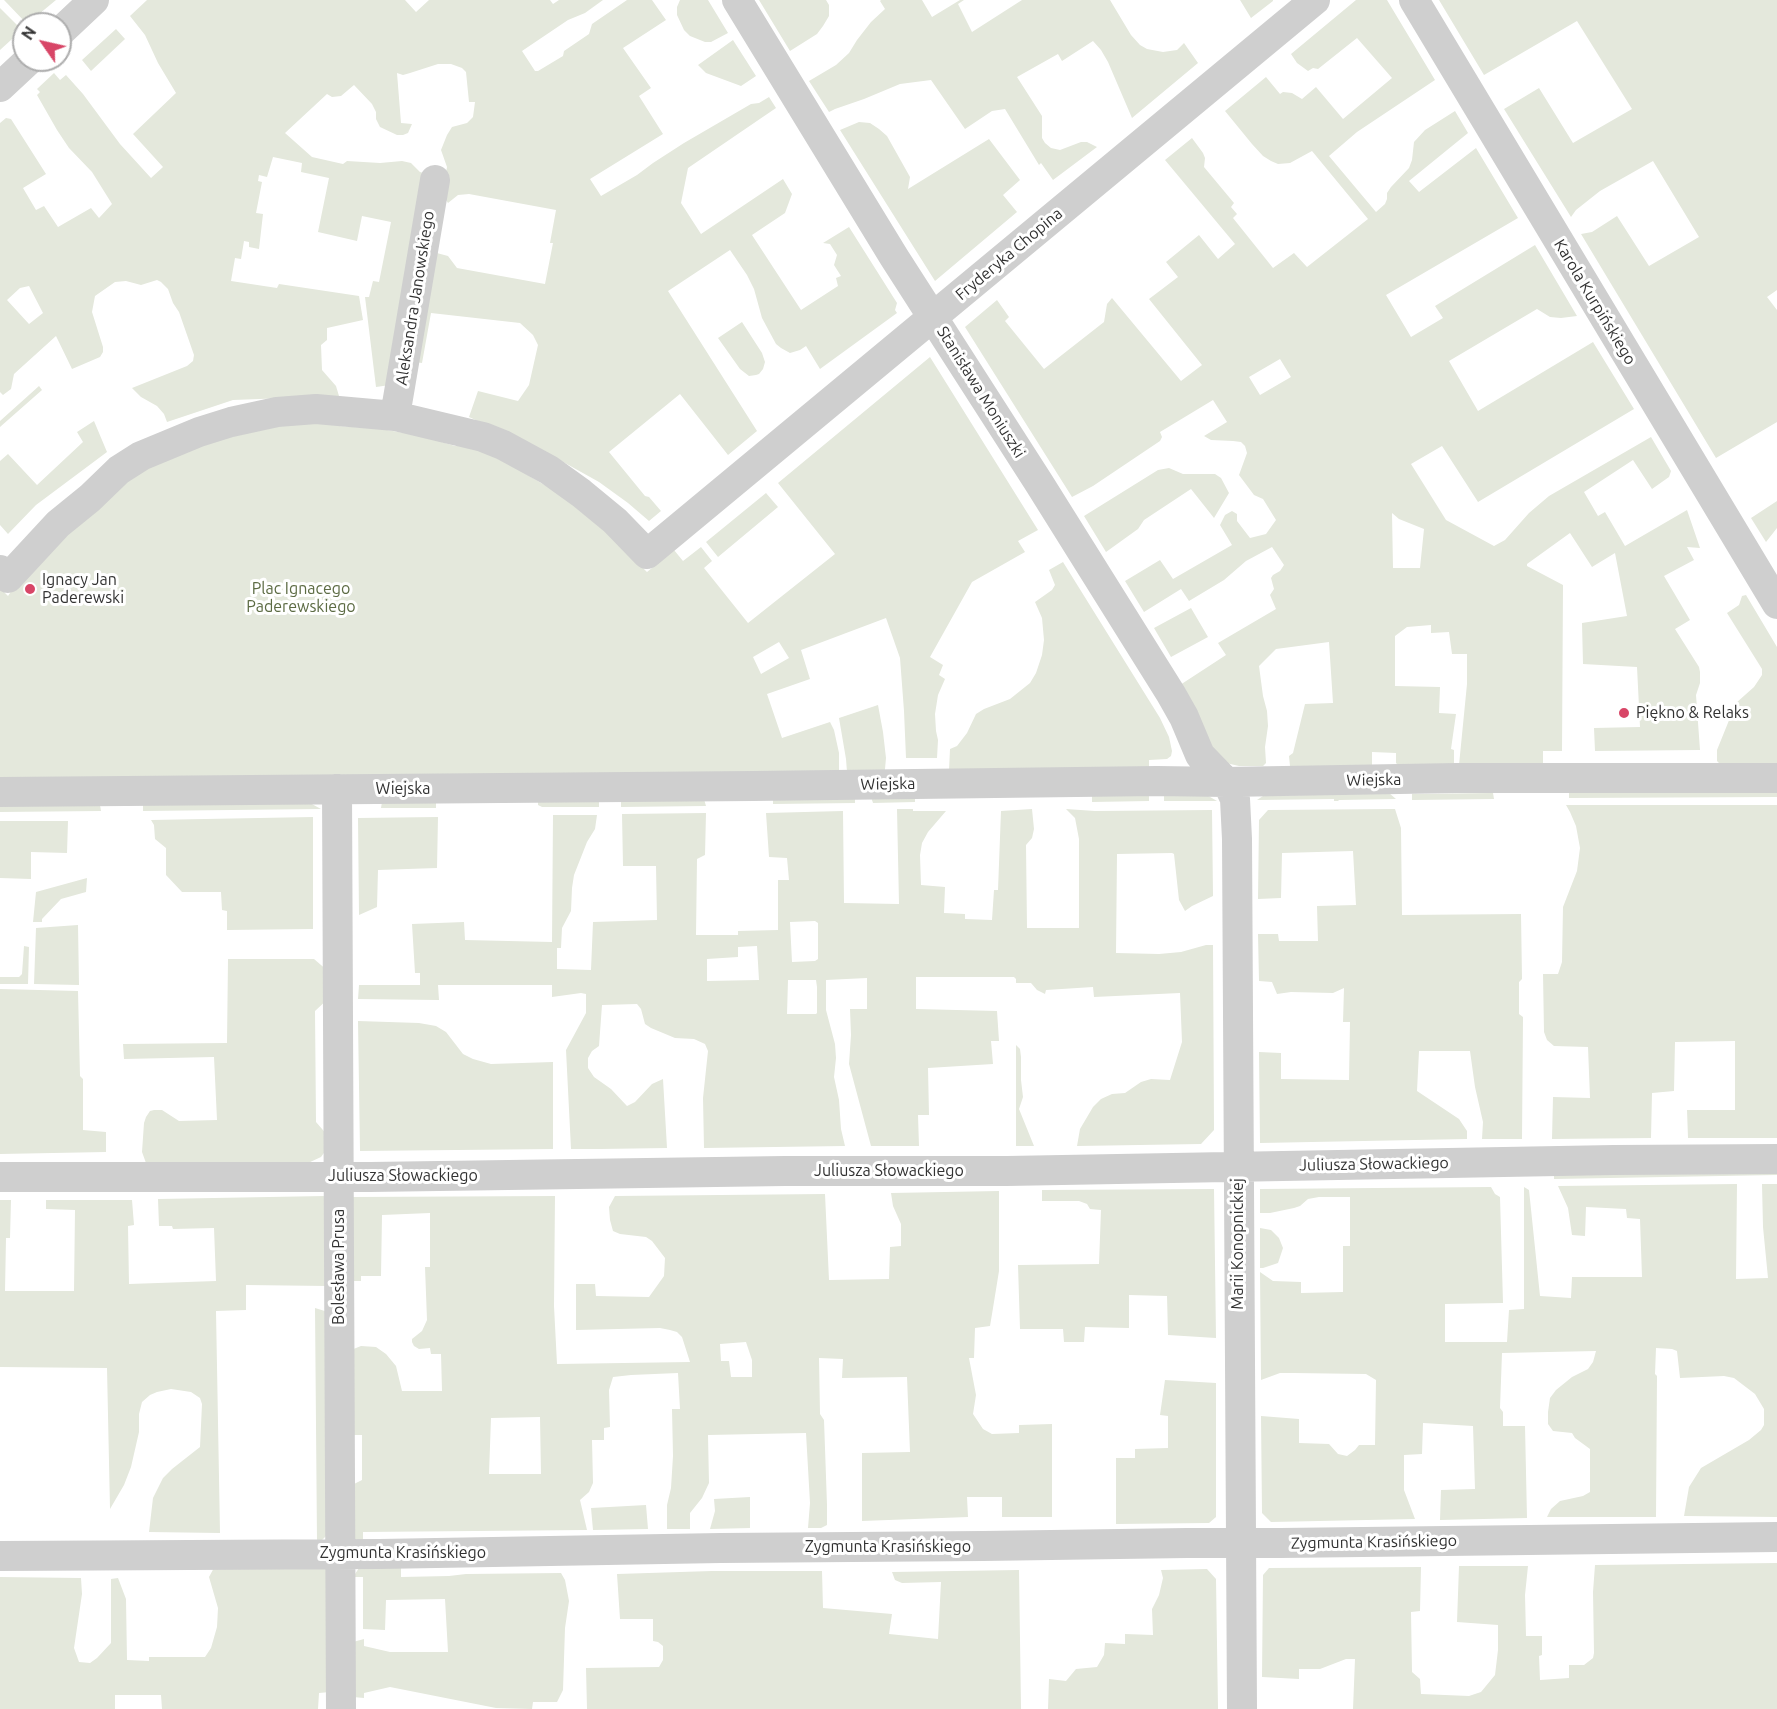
<!DOCTYPE html>
<meta charset="utf-8">
<style>
body{margin:0}
#map{position:relative;width:1777px;height:1709px;overflow:hidden;background:#fff;font-family:Ubuntu,sans-serif}
canvas{display:block}
.north{position:absolute;left:12px;top:12px;width:60px;height:60px;box-sizing:border-box;background:#fff;border:2px solid #adadad;border-radius:50%;rotate:304deg;font-size:16px;font-weight:700;line-height:24px;text-align:center;color:#323232}
.north::after{content:'';display:block;margin:auto;width:21px;height:27px;background:#d84667;clip-path:polygon(50% 0,100% 100%,50% 72%,0 100%)}
</style>
<div id="map">
<canvas width="1777" height="1709"></canvas>
<div class="north">N</div>
</div>
<script>
const ctx = document.querySelector('canvas').getContext('2d');
ctx.lineJoin = 'round';
function fillPath(path, color) { ctx.fillStyle = color; ctx.fill(path, 'evenodd'); }
const toPath = rows => new Path2D(rows.map(r => 'M' + r).join(''));
function strokePath(path, color, width, dash) { ctx.strokeStyle = color; ctx.lineWidth = width; ctx.lineCap = dash ? 'butt' : 'round'; ctx.setLineDash(dash || []); ctx.stroke(path); }
function drawText(font, color, halo, rows, align = 'center') {
  ctx.font = font + ' Ubuntu,sans-serif'; ctx.lineWidth = 6; ctx.setLineDash([]); ctx.textBaseline = 'middle'; ctx.strokeStyle = halo; ctx.fillStyle = color; for (const [text, x, y, turn = 0] of rows) {
    ctx.save(); ctx.translate(x, y); ctx.rotate((+turn || 0) * Math.PI / 180); ctx.textAlign = isNaN(turn) ? turn : align; if (halo) ctx.strokeText(text, 0, 0); ctx.fillText(text, 0, 0); ctx.restore();
  }
}
fillPath(toPath([
 [4,0,56,0,27,24],
 [147,0,405,0,416,12,429,0,550,0,553,4,559,0,603,0,585,13,568,20,522,51,535,71,538,71,563,56,564,51,589,34,592,24,627,0,652,0,666,20,623,48,651,88,639,96,663,134,590,179,601,196,637,175,653,163,684,143,751,104,759,103,769,97,776,108,688,168,681,203,701,234,783,179,792,194,785,213,752,235,801,310,838,286,836,278,841,276,834,265,837,255,830,244,823,243,849,227,897,303,895,310,897,313,820,369,806,346,800,350,790,353,781,348,776,344,762,318,754,289,747,275,730,250,668,291,757,431,728,455,680,394,609,452,645,496,649,497,661,511,649,521,628,503,599,482,547,453,469,417,478,391,518,401,529,385,538,345,533,335,520,323,431,313,422,363,414,362,433,252,448,256,457,268,545,284,553,243,550,243,556,210,469,194,458,195,448,203,442,194,447,167,441,150,447,135,452,127,467,123,473,117,475,102,469,102,466,72,462,68,451,64,438,64,410,73,403,75,397,73,401,123,412,124,408,133,403,135,397,135,380,127,376,119,376,112,372,104,354,85,341,96,332,97,327,94,285,133,312,157,343,164,347,161,380,163,402,161,411,163,420,172,427,174,390,385,376,387,365,297,369,297,373,281,379,282,391,222,362,216,357,241,318,232,329,178,301,172,302,163,273,157,267,177,259,175,258,181,262,182,256,213,263,214,259,249,249,247,249,242,244,241,241,259,235,258,231,281,277,288,279,284,359,296,363,320,327,328,327,340,321,345,322,370,336,386,339,396,233,400,167,422,164,414,157,406,141,397,132,388,187,366,193,361,194,355,179,312,173,303,168,289,161,282,157,280,141,285,126,281,115,282,95,296,92,312,103,347,103,352,100,357,72,369,56,336,14,374,11,389,3,395,0,392,0,123,6,118,11,119,46,174,23,188,36,210,44,206,58,227,91,208,99,218,112,204,92,172,69,148,57,130,37,95,40,92,37,89,54,73,60,80,66,75,83,94,120,144,151,178,163,167,133,134,176,93,158,63,145,35,130,16],
 [29,286,43,313,29,324,7,300,20,288],
 [680,0,708,0,728,33,711,42,705,42,690,36,684,30,677,15,677,7],
 [759,0,826,0,829,5,829,16,823,26,817,34,790,51],
 [881,0,922,0,932,17,960,0,964,0,958,4,972,32,1022,0,1110,0,1131,35,1140,45,1147,49,1163,52,1177,50,1184,43,1198,63,1132,118,1108,62,1101,50,1093,41,1062,61,1058,54,1017,77,1042,116,1042,138,1045,143,1051,148,1060,150,1081,142,1087,142,1097,147,1053,180,1041,163,1039,165,1005,109,992,111,965,129,931,80,900,84,864,99,835,109,829,112,809,81,836,65,849,53,857,40,871,22,885,9,880,1],
 [1240,0,1273,0,1273,1,1251,18],
 [1356,0,1387,0,1435,80,1357,132,1329,156,1376,212,1385,204,1387,199,1387,193,1391,187,1409,168,1412,160,1414,142,1425,130,1455,111,1468,133,1409,181,1419,192,1476,148,1518,218,1386,295,1411,337,1443,318,1435,306,1535,245,1577,316,1561,318,1550,317,1537,309,1449,361,1478,411,1593,342,1634,409,1478,502,1442,446,1411,464,1446,520,1494,546,1505,540,1529,513,1549,496,1651,437,1671,471,1669,477,1652,489,1633,460,1584,492,1598,516,1605,512,1625,546,1687,510,1700,548,1687,547,1694,560,1664,576,1690,620,1675,629,1699,667,1700,672,1700,683,1696,695,1700,750,1595,751,1594,728,1640,727,1637,667,1583,664,1582,623,1627,616,1615,553,1592,567,1570,533,1527,564,1527,566,1563,585,1562,751,1543,751,1543,765,1459,765,1467,684,1467,654,1452,654,1449,632,1431,633,1431,625,1407,627,1395,636,1395,686,1440,687,1439,713,1456,714,1451,749,1454,750,1454,766,1399,766,1396,763,1396,753,1372,752,1372,766,1290,766,1289,756,1293,753,1305,704,1333,703,1329,642,1276,649,1259,666,1263,696,1267,711,1268,726,1265,747,1266,763,1263,766,1239,766,1226,763,1215,753,1180,685,1226,655,1218,643,1276,609,1270,595,1274,589,1271,578,1273,575,1280,571,1284,565,1272,547,1246,561,1224,580,1189,601,1181,589,1144,612,1125,581,1160,560,1173,579,1232,545,1220,525,1225,515,1232,511,1237,514,1237,521,1250,538,1266,534,1276,520,1263,499,1254,495,1239,475,1247,453,1245,446,1241,442,1233,441,1211,440,1204,436,1227,422,1213,400,1160,432,1162,437,1160,441,1093,486,1072,497,965,327,997,300,1009,317,1005,321,1044,369,1104,322,1107,304,1112,298,1181,381,1202,365,1149,299,1178,277,1166,262,1199,235,1218,259,1235,244,1165,160,1192,138,1203,153,1205,158,1204,167,1234,203,1231,207,1237,214,1233,218,1273,268,1294,253,1307,267,1368,219,1312,151,1290,163,1278,164,1271,161,1263,156,1252,144,1225,111,1266,77,1280,94,1283,92,1292,93,1302,99,1316,87,1343,119,1392,78,1357,38,1318,69,1313,68,1308,71,1297,63,1291,54],
 [1280,359,1291,377,1260,395,1249,377],
 [1392,513,1399,519,1424,529,1420,568,1393,568],
 [1439,0,1777,0,1777,290,1767,297,1777,310,1777,422,1716,458,1581,234,1592,232,1617,216,1649,266,1699,237,1653,161,1600,191,1576,210,1571,217,1504,109,1539,88,1573,143,1632,109,1577,21,1484,75],
 [0,8,22,30,0,50],
 [116,29,125,39,91,71,82,60],
 [733,40,756,76,741,86,706,73,698,65],
 [859,122,870,123,879,129,887,136,910,177,908,189,989,139,1020,180,1003,195,1017,212,935,281,840,130],
 [742,322,762,353,765,362,763,369,759,374,756,375,749,376,740,369,718,338],
 [930,357,1038,530,1018,541,1025,552,972,582,930,657,943,665,939,675,945,679,938,695,935,714,936,731,938,740,937,758,906,758,904,711,900,658,886,618,801,650,810,679,767,694,782,738,830,722,834,730,839,753,839,772,0,779,0,588,8,596,20,578,136,469,252,428,325,420,339,426,381,429,422,436,455,446,470,445,482,448,580,506,647,572,674,550,683,561,701,547,712,561,704,568,748,623,835,554,778,483],
 [779,642,789,658,761,674,753,657],
 [39,386,42,390,0,427,0,421],
 [94,421,107,452,36,505,8,534,0,525,0,461,8,454,37,485,83,442,77,432],
 [1169,468,1183,474,1215,474,1221,478,1229,493,1214,518,1191,489,1144,520,1138,529,1106,552,1084,516,1158,470],
 [766,493,778,507,718,557,706,542],
 [1777,501,1777,528,1766,542,1751,518],
 [1063,562,1160,718,1169,737,1172,751,1171,756,1167,759,1149,760,1149,769,949,771,950,749,957,746,967,733,976,714,984,709,1010,699,1030,683,1036,673,1042,655,1044,640,1042,618,1035,602,1052,590,1055,585,1049,570],
 [1746,595,1777,647,1777,764,1720,764,1717,761,1717,750,1736,703,1754,687,1762,675,1762,669,1727,613,1739,605,1742,596],
 [1191,608,1208,637,1171,657,1154,628],
 [878,705,883,732,886,758,885,769,884,772,847,772,846,759,839,718],
 [1777,792,1777,797,1569,798,1569,793],
 [1389,793,1396,799,1339,800,1338,801,1334,801,1334,799,1257,800,1263,796],
 [1493,793,1494,799,1412,800,1412,794],
 [1149,794,1149,801,1092,802,1092,795],
 [1164,794,1205,794,1217,801,1164,801],
 [871,797,915,797,915,802,873,803],
 [773,798,855,798,855,803,773,804],
 [704,799,706,806,621,807,621,800],
 [599,800,599,807,542,807,538,805,538,801],
 [382,802,436,802,436,808,381,808],
 [310,803,321,809,143,811,143,804],
 [100,805,101,811,0,812,0,806],
 [1566,805,1777,805,1777,1138,1688,1138,1687,1110,1735,1110,1735,1041,1675,1042,1674,1091,1652,1093,1651,1138,1552,1139,1553,1097,1590,1098,1588,1047,1554,1046,1547,1040,1544,1032,1543,974,1558,974,1562,962,1563,907,1577,871,1580,848,1576,826,1570,812],
 [897,809,913,809,913,811,946,811,928,832,922,843,920,855,921,885,945,887,944,913,965,914,965,919,992,920,994,890,998,890,1001,811,1032,809,1034,829,1032,838,1026,845,1027,928,1079,928,1079,839,1075,818,1066,809,1095,811,1212,810,1213,896,1192,906,1185,911,1179,900,1174,854,1172,853,1117,854,1116,953,1159,954,1181,952,1206,945,1213,945,1214,1130,1201,1144,1077,1146,1080,1129,1093,1107,1101,1099,1112,1094,1125,1093,1141,1082,1151,1079,1170,1080,1182,1042,1180,993,1094,997,1093,987,1046,990,1045,994,1037,990,1031,983,1016,983,1016,979,1014,977,916,977,916,1009,997,1011,999,1041,991,1041,993,1064,928,1068,929,1115,918,1115,919,1146,871,1146,849,1064,851,1035,850,1009,867,1009,867,978,826,980,826,1010,835,1044,836,1058,834,1077,839,1100,841,1129,845,1146,704,1148,703,1098,708,1051,705,1044,694,1039,675,1038,651,1028,645,1024,641,1009,637,1004,602,1005,599,1046,592,1051,588,1058,588,1068,594,1077,611,1089,627,1106,635,1102,652,1084,663,1079,667,1148,600,1149,571,1149,566,1050,586,1013,586,994,581,993,552,997,552,985,438,985,439,1000,358,999,359,985,420,985,420,973,415,973,412,924,464,922,465,940,552,942,553,815,597,815,595,829,587,842,574,875,572,888,571,911,562,928,561,948,557,948,557,969,591,970,593,922,657,920,656,866,623,866,622,814,706,813,705,855,697,859,696,935,738,935,738,931,778,930,778,880,789,880,787,858,769,857,766,813,843,811,844,903,899,904],
 [815,921,818,923,818,959,815,961,792,962,790,922],
 [757,946,759,980,707,981,707,959,738,957,738,947],
 [788,980,816,980,817,987,817,1013,816,1014,787,1014],
 [1395,809,1401,828,1402,915,1521,914,1522,979,1519,982,1519,1014,1523,1017,1522,1139,1482,1139,1483,1122,1475,1087,1470,1051,1419,1051,1417,1091,1459,1119,1467,1131,1467,1139,1260,1143,1259,1052,1281,1053,1281,1079,1349,1080,1350,1022,1343,1022,1344,988,1333,993,1291,992,1277,994,1272,982,1259,981,1258,934,1278,934,1279,941,1318,941,1317,906,1356,905,1353,851,1282,853,1281,898,1258,899,1259,820,1268,810],
 [313,817,313,929,227,930,227,911,222,910,221,892,182,892,166,875,166,848,155,839,154,825,151,820],
 [438,817,437,868,378,870,377,907,359,915,358,818],
 [0,821,68,821,67,853,31,852,31,879,0,878],
 [87,878,86,892,61,899,42,919,42,922,33,922,36,892],
 [78,925,79,985,34,984,36,928],
 [24,946,29,947,28,984,0,984,0,977,19,977,22,974],
 [228,959,314,959,328,971,329,998,315,1011,316,1122,329,1137,326,1150,321,1157,308,1163,146,1163,142,1152,144,1123,146,1117,150,1111,154,1110,162,1110,179,1121,217,1120,214,1057,124,1059,123,1044,227,1043],
 [0,989,78,991,80,1076,83,1079,83,1130,106,1132,106,1152,0,1154],
 [358,1021,419,1023,436,1026,446,1032,463,1054,473,1059,491,1064,553,1062,553,1149,360,1151],
 [1016,1045,1020,1049,1021,1057,1021,1080,1023,1097,1019,1109,1034,1146,1016,1146],
 [1777,1171,1777,1175,1554,1179,1554,1173],
 [1737,1184,1736,1279,1768,1278,1763,1227,1762,1184,1777,1184,1777,1517,1684,1516,1689,1487,1701,1468,1749,1440,1761,1430,1764,1425,1764,1409,1755,1394,1734,1378,1724,1376,1680,1378,1677,1351,1672,1349,1656,1348,1655,1374,1657,1376,1656,1517,1547,1517,1551,1509,1560,1501,1583,1496,1590,1492,1590,1449,1575,1438,1572,1433,1553,1431,1548,1424,1548,1412,1550,1398,1556,1390,1572,1377,1588,1369,1593,1362,1596,1351,1502,1353,1500,1408,1503,1412,1503,1426,1525,1426,1527,1518,1440,1520,1441,1490,1475,1489,1473,1426,1423,1423,1422,1454,1404,1455,1404,1490,1415,1519,1271,1522,1262,1513,1261,1416,1299,1419,1299,1443,1329,1444,1338,1454,1347,1456,1355,1450,1359,1445,1375,1445,1376,1380,1366,1374,1293,1373,1280,1373,1261,1380,1260,1272,1273,1281,1301,1282,1301,1293,1343,1292,1343,1246,1350,1246,1350,1197,1319,1197,1308,1199,1300,1206,1294,1208,1270,1213,1260,1213,1260,1189,1491,1187,1495,1194,1500,1197,1503,1303,1445,1304,1445,1342,1507,1342,1509,1310,1524,1309,1524,1187,1529,1190,1540,1296,1571,1298,1572,1277,1642,1277,1640,1219,1627,1218,1626,1209,1586,1207,1585,1236,1572,1235,1568,1208,1558,1186],
 [1214,1189,1216,1338,1168,1335,1167,1296,1129,1295,1129,1328,1085,1327,1084,1342,1064,1342,1063,1329,1020,1329,1018,1265,1099,1264,1101,1210,1090,1209,1087,1204,1079,1201,1042,1201,1042,1190],
 [999,1191,999,1271,993,1308,990,1326,975,1328,974,1358,969,1358,976,1395,973,1414,983,1429,992,1434,1019,1433,1019,1425,1052,1424,1052,1517,1002,1517,1002,1497,967,1497,968,1517,862,1521,862,1453,910,1452,907,1377,842,1378,843,1359,819,1358,820,1414,824,1420,827,1505,827,1525,821,1528,808,1528,810,1503,806,1433,708,1435,709,1483,702,1498,690,1513,690,1529,667,1529,667,1505,671,1488,673,1456,672,1409,680,1409,678,1373,631,1375,613,1377,609,1390,610,1427,604,1428,604,1440,592,1440,593,1483,589,1492,580,1500,587,1530,363,1532,363,1542,355,1539,352,1485,362,1480,362,1435,351,1435,351,1350,361,1346,376,1347,386,1354,396,1366,402,1391,442,1391,441,1354,431,1354,430,1348,419,1349,414,1346,412,1342,412,1339,422,1331,427,1320,425,1267,430,1267,430,1213,382,1215,381,1276,361,1276,361,1281,351,1281,352,1197,555,1196,554,1306,557,1364,690,1362,682,1337,677,1332,670,1330,660,1328,576,1330,576,1284,595,1284,596,1296,649,1297,664,1276,665,1258,652,1241,646,1237,620,1234,613,1231,610,1220,609,1207,615,1196,825,1194,829,1280,889,1279,890,1247,901,1246,901,1224,893,1206,891,1193],
 [746,1342,752,1360,752,1377,731,1377,729,1361,721,1361,720,1344],
 [540,1417,541,1474,489,1474,491,1418],
 [325,1196,328,1286,246,1285,246,1310,216,1311,220,1533,149,1532,153,1498,163,1478,172,1469,200,1447,202,1404,200,1398,191,1392,171,1389,157,1392,150,1395,142,1402,139,1414,139,1432,131,1467,124,1485,110,1509,107,1368,0,1367,0,1200,11,1200,10,1238,6,1238,5,1291,74,1291,75,1210,46,1209,46,1200,132,1200,134,1225,128,1226,129,1284,216,1281,214,1228,173,1229,172,1226,159,1226,158,1199],
 [1260,1228,1271,1230,1279,1238,1283,1248,1278,1263,1263,1268,1260,1268],
 [315,1308,328,1312,327,1535,321,1541,317,1542],
 [1165,1380,1216,1383,1216,1517,1209,1523,1116,1524,1116,1458,1135,1458,1135,1449,1168,1448,1168,1416,1160,1415],
 [750,1497,750,1528,710,1529,715,1511,714,1499],
 [646,1505,648,1529,593,1530,591,1508],
 [1777,1563,1777,1709,1353,1709,1355,1659,1346,1659,1320,1669,1299,1669,1299,1679,1262,1677,1263,1575,1269,1568,1421,1567,1420,1611,1411,1612,1412,1672,1420,1679,1421,1694,1469,1696,1481,1692,1495,1675,1498,1650,1498,1625,1457,1622,1459,1566,1528,1566,1525,1595,1526,1636,1542,1636,1542,1655,1539,1656,1540,1680,1569,1678,1569,1665,1584,1665,1593,1658,1594,1653,1593,1592,1595,1565],
 [401,1565,401,1577,449,1576,466,1574,561,1573,565,1580,569,1601,565,1628,563,1690,557,1702,533,1702,532,1709,496,1708,390,1687,364,1693,364,1698,353,1697,353,1642,364,1639,364,1646,390,1652,448,1652,445,1599,386,1600,385,1630,363,1629,363,1577,354,1577,355,1574,359,1568],
 [215,1566,321,1566,327,1570,330,1692,319,1693,318,1709,162,1709,161,1695,115,1695,115,1709,0,1709,0,1577,81,1578,82,1594,74,1648,79,1662,90,1663,97,1658,111,1643,111,1579,118,1578,126,1599,127,1660,149,1661,149,1657,205,1657,211,1648,217,1627,218,1608,209,1577],
 [1207,1569,1216,1579,1218,1709,1048,1709,1049,1679,1066,1681,1076,1669,1097,1667,1104,1655,1105,1643,1125,1644,1125,1634,1153,1635,1152,1609,1159,1595,1163,1578,1161,1570],
 [1019,1570,1021,1709,587,1709,586,1668,659,1667,663,1660,663,1646,658,1642,653,1641,653,1619,620,1619,617,1574,712,1571,822,1571,823,1608,892,1614,889,1634,938,1639,941,1582,902,1583,895,1580,892,1572]
]), '#e4e8dc');
strokePath(toPath([
 [737,0,894,257,1039,483,1171,694,1184,717,1200,755,1228,784,1235,799,1237,839,1242,1709],
 [1414,0,1777,604],
 [60,32,94,0],
 [0,87,29,60],
 [395,416,435,180],
 [0,570,8,578,58,524,90,498,119,470,141,456,199,432,231,422,277,412,316,409,395,416,483,437,503,445,549,470,581,493,615,521,647,554,1315,0],
 [337,789,341,1709],
 [0,792,753,786,1157,781,1226,782,1457,778,1777,778],
 [0,1177,370,1177,785,1171,1007,1171,1614,1160,1777,1159],
 [0,1556,379,1554,721,1548,983,1546,1187,1543,1280,1543,1777,1537]
]), '#cfcfcf', 30);
for (const [x, y, r, color] of [
 [30,589,6,"#d84667"],
 [1624,713,6,"#d84667"]
]) { const dot = new Path2D(); dot.arc(x, y, r, 0, 2 * Math.PI); ctx.fillStyle = color; ctx.fill(dot); strokePath(dot, '#fff', 2); }
drawText('16px', '#323232', '#fff', [
 ["Fryderyka Chopina",1009,254,-40],
 ["Aleksandra Janowskiego",415,298,-81],
 ["Karola Kurpińskiego",1595,302,59],
 ["Stanisława Moniuszki",981,392,58],
 ["Wiejska",1374,780,-1],
 ["Wiejska",888,784,-1],
 ["Wiejska",403,789],
 ["Juliusza Słowackiego",1374,1164,-1],
 ["Juliusza Słowackiego",889,1171],
 ["Juliusza Słowackiego",403,1176],
 ["Marii Konopnickiej",1238,1244,-90],
 ["Bolesława Prusa",339,1267,-90],
 ["Zygmunta Krasińskiego",1374,1542,-1],
 ["Zygmunta Krasińskiego",888,1547],
 ["Zygmunta Krasińskiego",403,1553]
]);
drawText('16px', '#323232', '#fff', [
 ["Ignacy Jan",42,580],
 ["Paderewski",42,598],
 ["Piękno & Relaks",1636,713]
], 'left');
drawText('16px', '#5c6b43', '#fff', [
 ["Plac Ignacego",301,589],
 ["Paderewskiego",301,607]
]);
</script>
